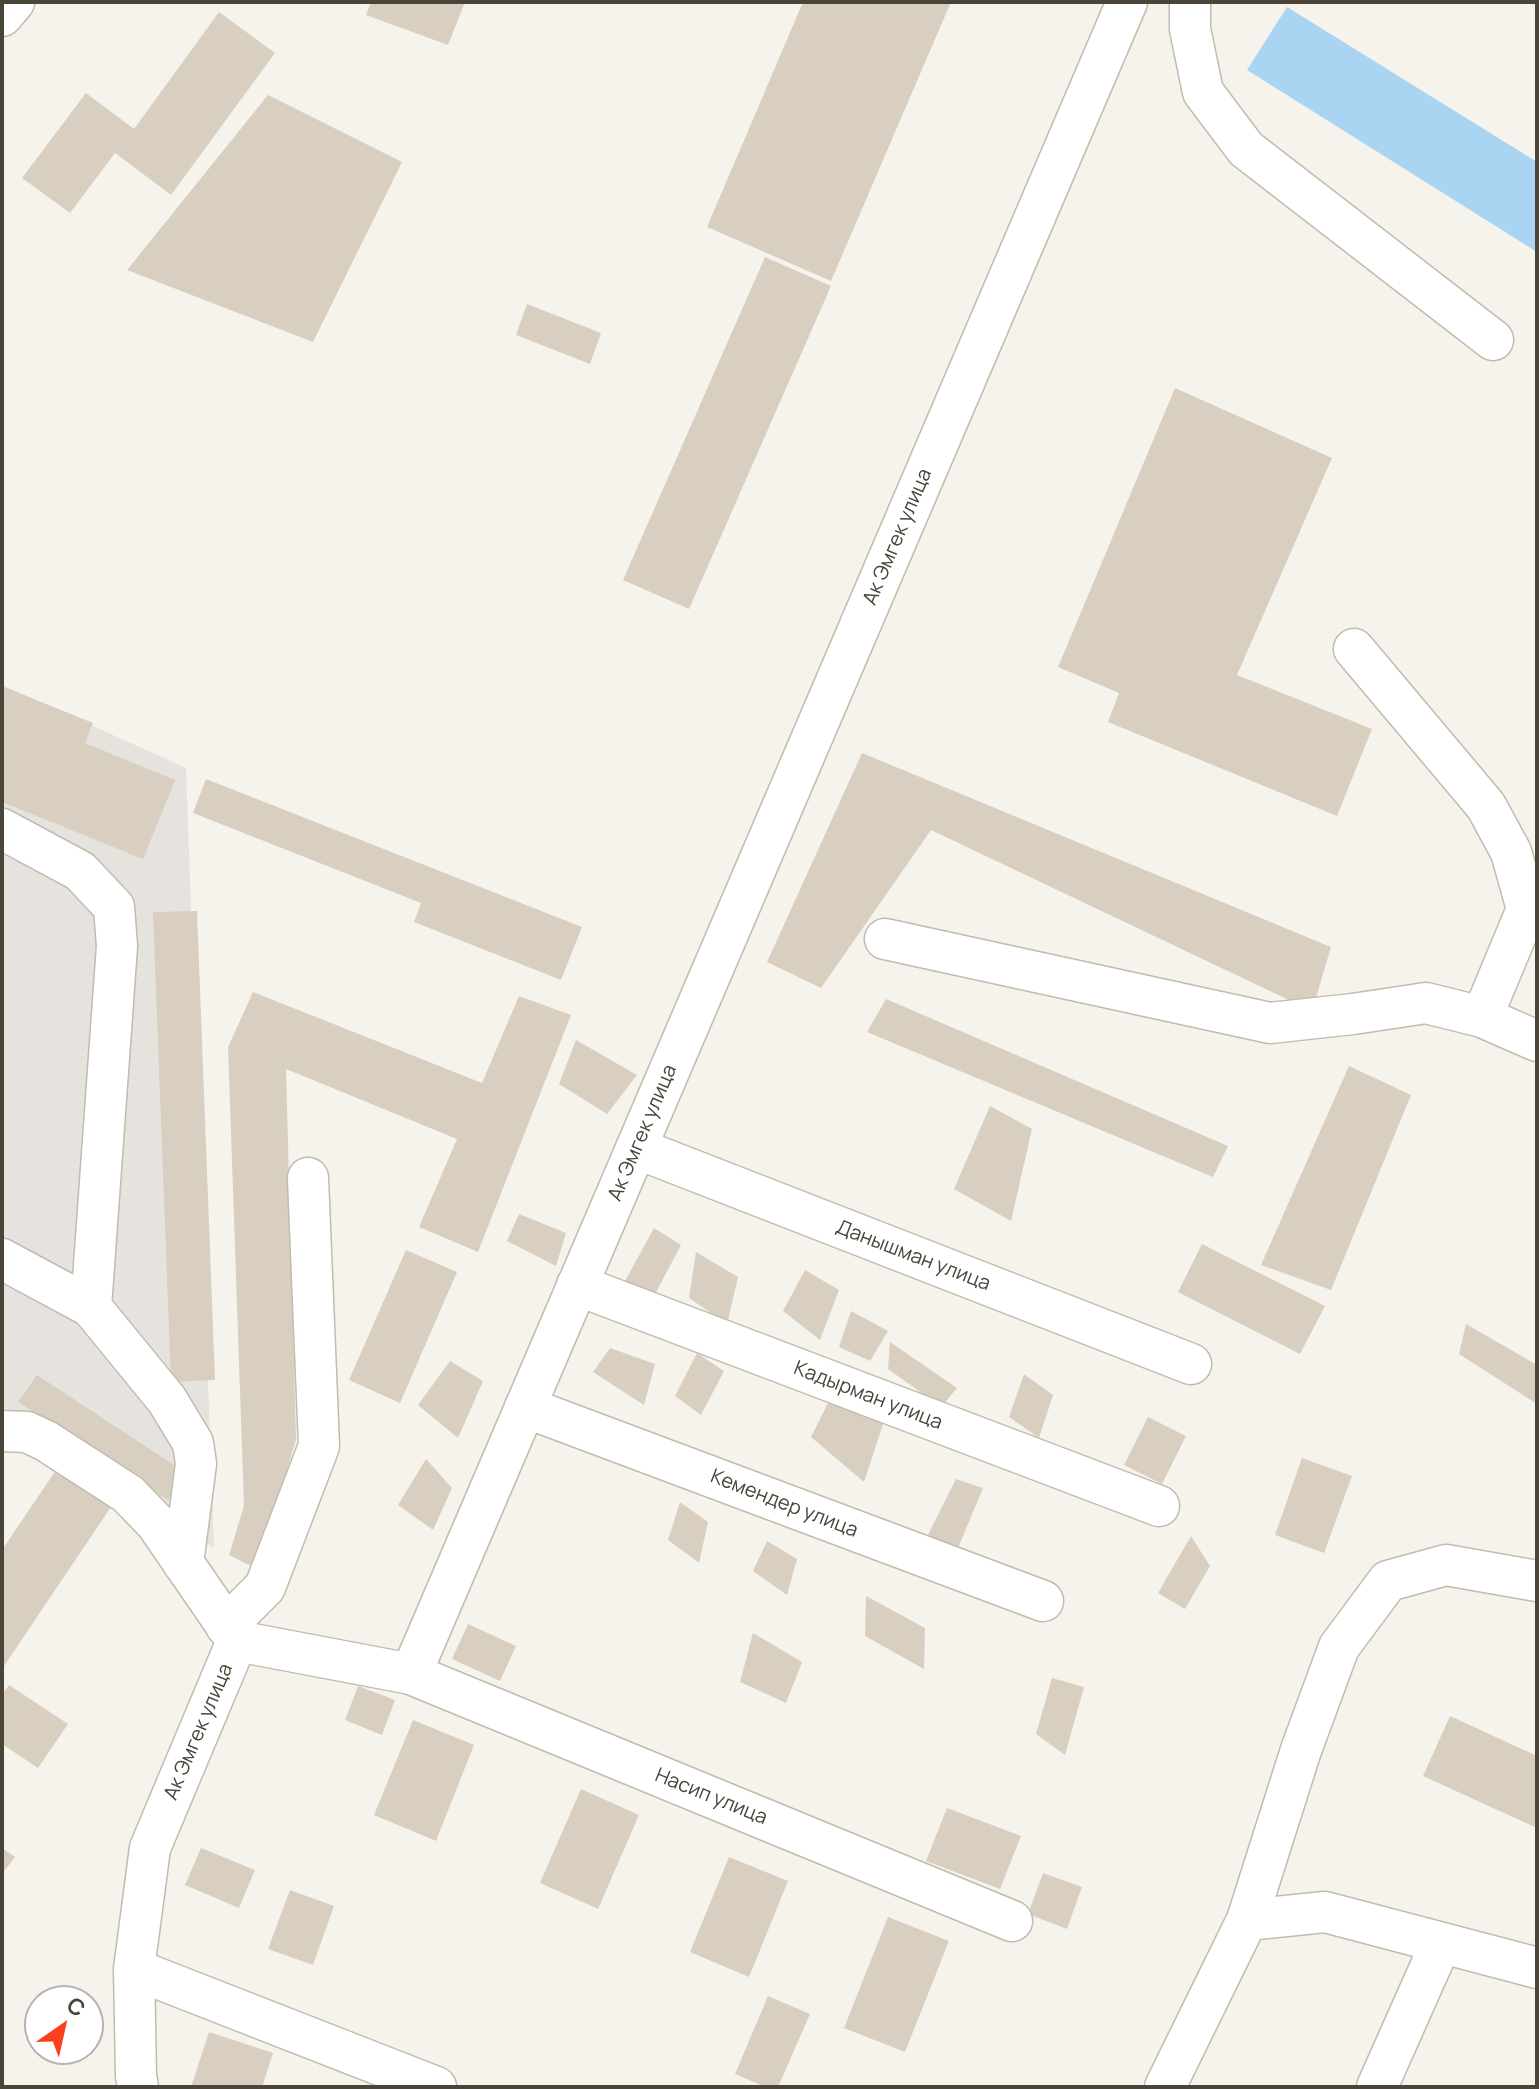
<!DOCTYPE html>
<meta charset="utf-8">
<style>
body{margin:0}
#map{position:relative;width:1539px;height:2089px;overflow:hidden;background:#f6f3ec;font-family:Manrope,sans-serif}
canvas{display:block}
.frame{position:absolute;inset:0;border:4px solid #4b4439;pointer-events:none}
.north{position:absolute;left:24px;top:1985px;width:80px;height:80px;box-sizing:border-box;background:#fff;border:2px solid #b7b4b0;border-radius:50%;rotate:34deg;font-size:22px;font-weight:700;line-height:32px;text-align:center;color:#4b4439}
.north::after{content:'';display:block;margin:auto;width:28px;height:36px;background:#fc3f1d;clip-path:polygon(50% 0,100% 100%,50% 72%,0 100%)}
</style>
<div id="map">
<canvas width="1539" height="2089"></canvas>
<div class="frame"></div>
<div class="north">С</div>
</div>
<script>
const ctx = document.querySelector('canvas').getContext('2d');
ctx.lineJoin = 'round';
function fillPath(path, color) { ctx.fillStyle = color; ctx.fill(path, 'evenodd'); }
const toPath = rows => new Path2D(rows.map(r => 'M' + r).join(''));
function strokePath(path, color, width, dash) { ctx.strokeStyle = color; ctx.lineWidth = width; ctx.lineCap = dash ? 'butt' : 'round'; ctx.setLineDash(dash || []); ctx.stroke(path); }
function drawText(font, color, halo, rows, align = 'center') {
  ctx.font = font + ' Manrope,sans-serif'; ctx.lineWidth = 6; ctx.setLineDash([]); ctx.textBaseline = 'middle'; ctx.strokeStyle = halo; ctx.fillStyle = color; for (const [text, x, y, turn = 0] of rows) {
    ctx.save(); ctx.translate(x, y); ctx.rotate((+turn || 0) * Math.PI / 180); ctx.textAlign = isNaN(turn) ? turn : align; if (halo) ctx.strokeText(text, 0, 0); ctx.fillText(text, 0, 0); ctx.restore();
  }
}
fillPath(toPath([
 [2,685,186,768,214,1548,2,1406]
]), '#e6e2dd');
fillPath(toPath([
 [1287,7,1537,162,1537,252,1247,70]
]), '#a9d4f2');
fillPath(toPath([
 [371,2,465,2,448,45,366,15],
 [803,2,951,2,831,281,707,227],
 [219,12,275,53,171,195,115,153,70,213,22,178,86,93,134,129],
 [268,95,402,162,313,342,127,270],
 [765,257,831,286,689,609,623,580],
 [527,304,601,333,590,364,516,335],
 [1175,388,1332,458,1237,675,1372,729,1337,816,1108,722,1119,693,1058,667],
 [2,686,93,723,85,743,175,780,143,859,2,802],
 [862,753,1331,947,1312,1011,931,830,821,988,767,962],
 [206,779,582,927,561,980,414,922,421,903,193,813],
 [197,911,215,1380,171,1382,153,912],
 [253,992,482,1083,519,996,571,1015,478,1252,419,1227,457,1139,286,1069,296,1440,257,1569,229,1555,244,1506,228,1047],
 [886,999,1228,1146,1213,1177,867,1032],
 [576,1040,637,1075,607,1114,559,1084],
 [1349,1066,1411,1095,1331,1290,1261,1265],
 [990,1106,1032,1129,1011,1221,954,1189],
 [519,1214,566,1233,556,1266,507,1241],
 [654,1228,681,1245,654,1296,625,1281],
 [1202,1244,1325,1306,1300,1354,1178,1292],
 [406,1250,457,1272,400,1403,349,1380],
 [696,1252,738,1277,727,1324,689,1298],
 [805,1270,839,1290,820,1340,783,1311],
 [851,1311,888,1331,870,1361,839,1347],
 [1466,1324,1537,1365,1537,1404,1459,1354],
 [890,1342,957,1388,941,1407,888,1369],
 [610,1348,655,1364,644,1405,593,1372],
 [697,1353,724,1371,701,1415,675,1396],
 [450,1361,483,1381,458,1438,418,1405],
 [1024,1374,1053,1395,1039,1438,1009,1417],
 [37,1375,186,1473,168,1500,18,1402],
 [831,1397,884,1421,864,1482,811,1437],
 [1148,1417,1186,1436,1162,1484,1124,1465],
 [1302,1458,1352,1476,1324,1553,1275,1535],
 [426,1459,452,1488,433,1530,398,1505],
 [62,1461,117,1498,2,1669,2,1550],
 [956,1479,983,1488,958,1548,928,1535],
 [680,1502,708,1522,699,1563,668,1540],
 [1191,1536,1210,1566,1185,1609,1158,1593],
 [767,1541,797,1559,787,1595,753,1571],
 [866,1596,925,1628,924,1669,865,1636],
 [468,1624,516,1646,500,1681,452,1659],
 [753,1633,802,1662,786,1703,740,1682],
 [1052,1678,1084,1687,1065,1755,1036,1734],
 [9,1685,68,1724,38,1768,2,1744,2,1695],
 [358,1686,395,1700,382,1735,345,1720],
 [1450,1716,1537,1756,1537,1828,1423,1776],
 [413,1720,474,1745,436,1841,374,1815],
 [581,1789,639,1815,598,1909,540,1883],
 [947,1808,1021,1836,1000,1889,926,1861],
 [2,1848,15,1857,2,1874],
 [201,1848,255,1870,239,1908,185,1885],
 [729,1857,788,1881,749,1977,690,1952],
 [1043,1873,1082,1887,1067,1929,1028,1914],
 [290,1890,334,1906,313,1965,268,1949],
 [888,1917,949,1941,905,2052,844,2028],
 [768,1996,810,2014,778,2087,766,2087,735,2074],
 [209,2032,273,2053,262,2087,191,2087]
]), '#d8cfc1');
const minor = toPath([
 [1190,2,1190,29,1203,92,1246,149,1493,340],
 [2,16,14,2],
 [1354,649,1486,806,1511,852,1527,909,1482,1017,1537,1041],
 [2,829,80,871,114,907,117,946,91,1307],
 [885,939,1270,1023,1353,1014,1426,1003,1482,1017],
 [636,1148,1191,1364],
 [2,1259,91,1307,167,1400,193,1443,196,1464,183,1563],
 [577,1285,1159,1506],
 [525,1407,1043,1601],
 [2,1431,27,1432,46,1441,128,1494,156,1523,237,1641],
 [226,1626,265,1587,319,1446,308,1178],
 [411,1674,1127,2],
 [1247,1920,1301,1750,1339,1647,1388,1581,1446,1565,1537,1581],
 [134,1969,436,2087],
 [138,2087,136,2076,134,1969,150,1848,237,1641,411,1674,1012,1921],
 [1165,2087,1247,1920,1325,1912,1537,1968],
 [1377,2087,1441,1943]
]);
strokePath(minor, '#c2bbae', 43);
strokePath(minor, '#fff', 40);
drawText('20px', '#4b4439', '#fff', [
 ["Ак Эмгек улица",898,537,-67],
 ["Ак Эмгек улица",643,1133,-67],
 ["Данышман улица",913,1256,21],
 ["Кадырман улица",868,1396,21],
 ["Кемендер улица",784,1504,21],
 ["Ак Эмгек улица",199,1732,-67],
 ["Насип улица",711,1797,22]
]);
</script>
